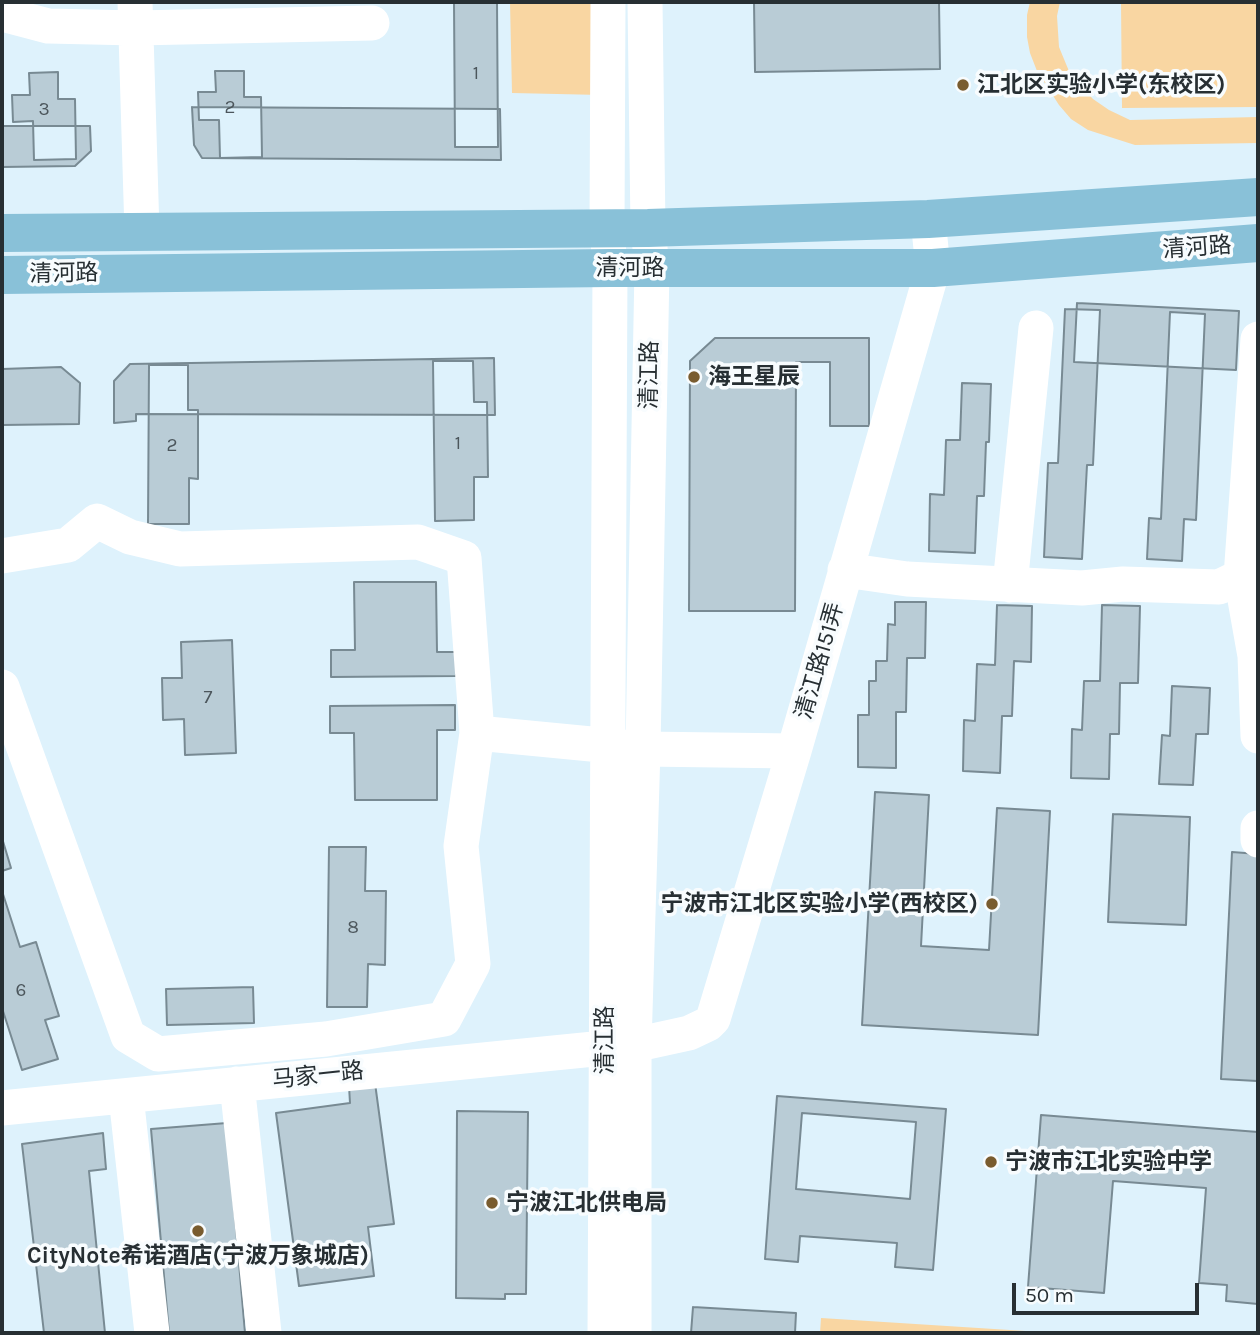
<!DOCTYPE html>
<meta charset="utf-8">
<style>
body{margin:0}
#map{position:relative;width:1260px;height:1335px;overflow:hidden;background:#def2fc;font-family:Karla,sans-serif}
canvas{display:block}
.frame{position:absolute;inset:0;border:4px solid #272f33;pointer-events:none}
.scale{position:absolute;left:1012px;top:1283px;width:187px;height:32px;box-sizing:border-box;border:4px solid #272f33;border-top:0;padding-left:9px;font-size:21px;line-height:24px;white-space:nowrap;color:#272f33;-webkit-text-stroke:5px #f8fcfe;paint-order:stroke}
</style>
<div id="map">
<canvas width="1260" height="1335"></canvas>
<div class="frame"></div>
<div class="scale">50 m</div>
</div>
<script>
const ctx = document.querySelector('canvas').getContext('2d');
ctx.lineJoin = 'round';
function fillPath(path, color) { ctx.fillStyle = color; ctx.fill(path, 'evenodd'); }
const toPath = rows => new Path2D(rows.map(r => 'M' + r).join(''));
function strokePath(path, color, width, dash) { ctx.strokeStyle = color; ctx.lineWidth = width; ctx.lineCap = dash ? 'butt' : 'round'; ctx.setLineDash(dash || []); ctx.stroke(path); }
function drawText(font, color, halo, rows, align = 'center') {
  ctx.font = font + ' Karla,"Noto Sans SC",sans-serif'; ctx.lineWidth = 7; ctx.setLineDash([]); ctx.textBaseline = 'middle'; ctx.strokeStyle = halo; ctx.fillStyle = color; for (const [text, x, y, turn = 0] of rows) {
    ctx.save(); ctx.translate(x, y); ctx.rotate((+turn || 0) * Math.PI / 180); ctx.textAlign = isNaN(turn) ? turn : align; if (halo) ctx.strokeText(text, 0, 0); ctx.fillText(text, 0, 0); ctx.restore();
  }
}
fillPath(toPath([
 [510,2,601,2,602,95,512,93],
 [1030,2,1060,2,1057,16,1059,47,1071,76,1093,99,1109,110,1130,120,1258,117,1258,143,1135,145,1088,130,1071,119,1059,105,1037,71,1030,53,1027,37,1027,15],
 [1121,2,1258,2,1258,107,1122,108],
 [821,1318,1057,1333,820,1333]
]), '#f9d6a2');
const building = toPath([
 [454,2,497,2,498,147,455,147,454,2],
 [754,2,939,2,940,69,755,72,754,2],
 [215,71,244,71,244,97,261,97,262,157,220,158,219,120,199,120,198,92,216,92,215,71],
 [58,72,58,99,75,99,76,159,34,160,33,121,13,122,12,95,30,95,29,73,58,72],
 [192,107,500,109,501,160,202,158,194,145,192,107],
 [2,126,90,126,91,151,75,166,2,167,2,126],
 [1077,303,1239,311,1236,370,1074,362,1077,303],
 [1065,309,1100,310,1093,465,1087,465,1082,559,1044,557,1048,463,1058,463,1065,309],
 [1170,312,1205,314,1196,520,1184,519,1182,561,1147,559,1149,518,1161,519,1170,312],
 [715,338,869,338,869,426,830,426,830,362,796,362,795,611,689,611,690,361,715,338],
 [494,358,495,415,136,414,136,421,114,423,114,381,130,364,494,358],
 [433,361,473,361,474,402,487,402,488,477,474,477,474,520,435,521,433,361],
 [149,365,188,365,188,410,198,410,198,479,189,478,189,524,148,524,149,365],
 [61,367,80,383,79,424,2,425,2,369,61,367],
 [962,383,991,384,989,442,986,442,984,496,977,496,975,553,929,551,930,494,944,495,946,440,960,440,962,383],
 [354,582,436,582,437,652,456,652,456,676,331,677,331,650,355,650,354,582],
 [895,602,926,602,925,658,907,658,906,712,896,712,896,768,858,767,858,715,869,715,869,681,876,681,876,661,887,661,888,624,895,625,895,602],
 [997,605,1032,606,1031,662,1014,661,1012,716,1002,716,1000,773,963,771,964,720,975,721,977,664,995,665,997,605],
 [1102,605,1140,606,1138,683,1120,683,1119,734,1110,734,1109,779,1071,778,1072,729,1082,730,1084,681,1100,681,1102,605],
 [232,640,236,753,185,755,184,719,163,720,162,678,182,678,181,642,232,640],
 [1172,686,1210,688,1208,734,1196,734,1193,785,1159,784,1162,735,1170,736,1172,686],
 [455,705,455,730,437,730,437,800,355,800,354,733,330,733,330,706,455,705],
 [875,792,929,795,921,946,989,950,997,808,1050,811,1038,1035,862,1025,875,792],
 [1113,814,1190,817,1186,925,1108,922,1113,814],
 [2,838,11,868,2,871,2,838],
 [329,847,366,847,365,891,386,891,385,965,368,964,367,1007,327,1007,329,847],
 [1232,852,1258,854,1257,1081,1221,1079,1232,852],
 [2,891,20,947,36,942,59,1016,45,1020,58,1059,22,1070,2,1008,2,891],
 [253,987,254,1023,167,1025,166,989,253,987],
 [375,1083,394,1224,368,1227,374,1276,299,1286,276,1113,350,1103,349,1086,375,1083],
 [777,1096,946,1109,933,1270,895,1267,897,1243,800,1236,798,1262,765,1259,777,1096],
 [802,1113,916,1122,910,1199,796,1189,802,1113],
 [457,1111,528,1112,526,1294,505,1294,505,1299,456,1298,457,1111],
 [1041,1115,1258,1132,1258,1304,1226,1301,1227,1285,1199,1283,1206,1188,1113,1181,1104,1293,1028,1287,1041,1115],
 [227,1123,245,1333,169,1333,151,1129,227,1123],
 [103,1133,106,1169,89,1171,105,1333,44,1333,22,1144,103,1133],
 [693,1307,796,1313,795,1333,691,1333,693,1307]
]);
fillPath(building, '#b9ccd6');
strokePath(building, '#788a93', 2);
strokePath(toPath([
 [135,2,142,232],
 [2,14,48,26,136,28,372,23],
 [1258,339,1241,577,1255,656,1258,736],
 [2,556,68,545,97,521,130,537,180,549,418,542,464,558,477,733,461,846,473,964,444,1019,326,1039,158,1054,128,1036,2,687],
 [845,570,907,579,1082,588,1123,584,1219,587,1258,568],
 [1010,585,1036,328],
 [477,733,643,749,794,751],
 [1258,828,1258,840],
 [237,1084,264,1333],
 [126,1096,152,1333],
 [2,1108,634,1045,689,1033,708,1024,713,1019,794,751,933,268,928,219],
 [605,1333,610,268,607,228,608,2],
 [634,1333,634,1045,643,749,652,268,648,228,645,2]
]), '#fff', 35);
strokePath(toPath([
 [2,233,648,228,928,219,1258,197],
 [2,275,610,268,933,268,1258,243]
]), '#89c1d8', 38);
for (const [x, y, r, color] of [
 [963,85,7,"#795c2f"],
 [694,377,7,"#795c2f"],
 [992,904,7,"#795c2f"],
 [991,1162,7,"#795c2f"],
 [492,1203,7,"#795c2f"],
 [198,1231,7,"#795c2f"]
]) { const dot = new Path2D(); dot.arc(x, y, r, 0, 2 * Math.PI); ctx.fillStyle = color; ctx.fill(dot); strokePath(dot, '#f8fcfe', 2.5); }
drawText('19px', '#4c565c', null, [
 ["1",476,74],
 ["2",230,108],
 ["3",44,110],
 ["1",458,444],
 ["2",172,446],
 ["7",208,698],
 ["8",353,928],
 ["6",21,991]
]);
drawText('bold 23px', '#272f33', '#f8fcfe', [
 ["江北区实验小学(东校区)",977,85],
 ["海王星辰",708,377],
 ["宁波市江北区实验小学(西校区)",978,904,"right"],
 ["宁波市江北实验中学",1005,1162],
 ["宁波江北供电局",506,1203],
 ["CityNote希诺酒店(宁波万象城店)",198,1256,"center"]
], 'left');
drawText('23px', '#272f33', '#f8fcfe', [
 ["清河路",1197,248,-4],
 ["清河路",630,268],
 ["清河路",64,274,-1],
 ["清江路",650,375,-89],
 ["清江路151弄",820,661,-74],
 ["清江路",605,1040,-90],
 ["马家一路",318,1076,-6]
]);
</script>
